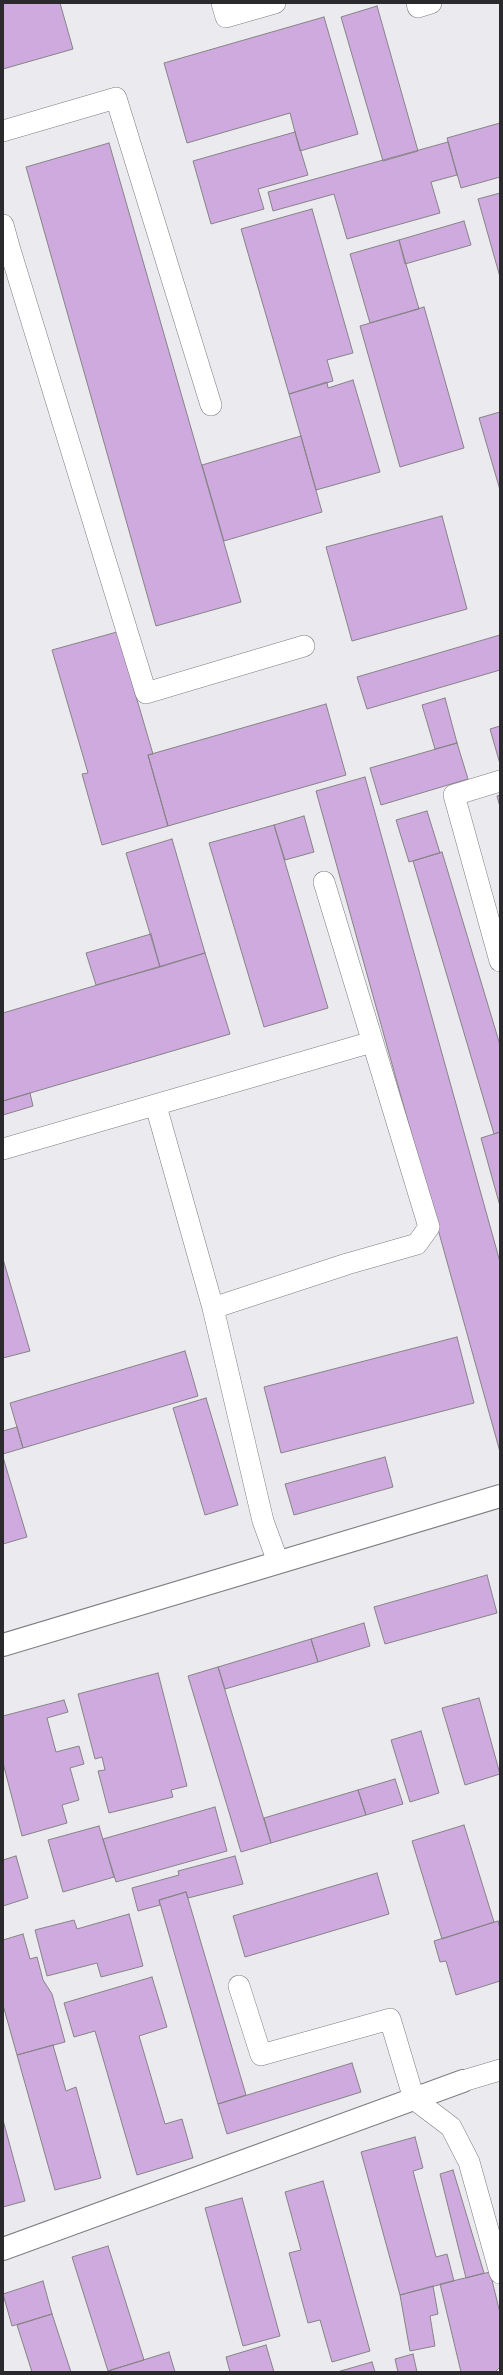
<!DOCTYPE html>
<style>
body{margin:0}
#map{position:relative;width:503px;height:2375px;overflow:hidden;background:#ebeaef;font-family:"Sofia Sans Condensed",sans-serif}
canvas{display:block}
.frame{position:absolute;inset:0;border:4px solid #2a2a2c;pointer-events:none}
</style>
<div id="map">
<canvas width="503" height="2375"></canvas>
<div class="frame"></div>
</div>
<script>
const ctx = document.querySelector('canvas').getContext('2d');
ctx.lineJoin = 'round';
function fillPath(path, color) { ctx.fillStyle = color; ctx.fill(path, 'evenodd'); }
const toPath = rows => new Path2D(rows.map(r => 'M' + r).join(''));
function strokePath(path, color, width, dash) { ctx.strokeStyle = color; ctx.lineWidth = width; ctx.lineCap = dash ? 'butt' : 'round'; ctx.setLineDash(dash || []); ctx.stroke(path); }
const building = toPath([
 [3,3,60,3,73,49,3,69,3,3],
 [377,6,418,151,383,161,341,17,377,6],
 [324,17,358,134,300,151,290,113,187,143,164,63,324,17],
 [500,123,500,177,461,188,447,138,500,123],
 [295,132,308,175,258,189,264,209,211,224,193,161,295,132],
 [448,142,457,175,431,182,440,213,347,239,334,194,273,211,268,192,448,142],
 [109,143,241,602,156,626,26,167,109,143],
 [500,193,500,277,478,199,500,193],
 [312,209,353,353,327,360,333,381,289,394,241,229,312,209],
 [464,221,471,245,405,264,399,240,464,221],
 [399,240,419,309,370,323,350,254,399,240],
 [424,307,464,448,400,467,360,326,424,307],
 [353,380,380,472,316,490,289,394,327,382,328,388,353,380],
 [500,412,500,490,479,418,500,412],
 [301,436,322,512,224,541,202,465,301,436],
 [442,516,467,609,352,641,326,547,442,516],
 [117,632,153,754,148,755,168,826,102,845,82,774,88,773,52,650,117,632],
 [500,635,500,670,367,709,357,677,500,635],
 [445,698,457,743,435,749,422,705,445,698],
 [326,704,346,775,168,826,148,755,326,704],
 [500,726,500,764,490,729,500,726],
 [457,743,468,779,381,805,370,768,457,743],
 [365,777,500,1262,500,1452,316,791,365,777],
 [500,795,500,807,497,796,500,795],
 [427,811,440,853,409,862,396,820,427,811],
 [304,816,314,852,285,860,274,825,304,816],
 [274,825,328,1008,264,1027,209,843,274,825],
 [172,839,205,953,160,967,126,853,172,839],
 [442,852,500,1045,500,1132,494,1134,413,861,442,852],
 [151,934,160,967,96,985,86,953,151,934],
 [205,953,230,1034,3,1101,3,1013,205,953],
 [30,1093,33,1106,3,1115,3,1101,30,1093],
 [500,1132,500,1206,481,1138,500,1132],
 [3,1259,30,1351,3,1358,3,1259],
 [457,1337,474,1403,281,1453,264,1387,457,1337],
 [185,1351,198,1396,23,1448,10,1403,185,1351],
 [206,1398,238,1505,205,1515,173,1408,206,1398],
 [17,1427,23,1448,3,1454,3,1431,17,1427],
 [3,1457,27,1537,3,1544,3,1457],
 [385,1457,393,1487,294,1515,285,1484,385,1457],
 [487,1575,497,1613,385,1644,374,1607,487,1575],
 [364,1623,370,1646,318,1662,311,1639,364,1623],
 [311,1639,318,1662,225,1689,218,1667,311,1639],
 [218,1667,271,1843,241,1852,188,1676,218,1667],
 [158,1673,187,1786,171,1790,173,1797,109,1813,98,1771,105,1770,102,1757,95,1759,78,1694,158,1673],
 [479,1698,500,1774,465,1785,442,1708,479,1698],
 [64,1700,68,1712,47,1718,56,1752,79,1746,84,1764,70,1768,79,1800,62,1805,67,1823,22,1836,3,1763,3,1716,64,1700],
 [421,1731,439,1793,410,1802,391,1740,421,1731],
 [395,1779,403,1804,366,1815,358,1790,395,1779],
 [358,1790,366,1815,271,1843,264,1818,358,1790],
 [215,1807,227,1851,116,1882,103,1839,215,1807],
 [464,1825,494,1922,442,1939,412,1841,464,1825],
 [99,1826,114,1877,63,1892,48,1840,99,1826],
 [16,1856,28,1898,3,1906,3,1860,16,1856],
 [235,1856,243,1884,188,1898,186,1892,159,1900,160,1905,138,1911,132,1888,179,1875,178,1871,235,1856],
 [377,1873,389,1914,245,1957,233,1916,377,1873],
 [186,1892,246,2095,218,2104,159,1900,186,1892],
 [129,1914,143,1966,101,1977,97,1963,47,1976,35,1930,74,1920,77,1929,129,1914],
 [498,1921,500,1928,500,1981,456,1995,446,1961,440,1962,434,1941,498,1921],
 [23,1934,30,1959,37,1957,43,1980,52,1994,65,2042,17,2055,3,2005,3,1940,23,1934],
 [152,1977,167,2027,139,2036,165,2124,182,2119,193,2158,137,2175,95,2031,74,2037,64,2003,152,1977],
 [53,2045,66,2091,76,2087,101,2178,55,2190,17,2055,53,2045],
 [352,2063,361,2092,227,2134,218,2104,352,2063],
 [3,2120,25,2201,3,2207,3,2120],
 [415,2137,423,2168,413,2171,436,2257,447,2254,454,2281,400,2295,361,2152,415,2137],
 [453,2170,484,2273,466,2278,440,2174,453,2170],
 [323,2181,370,2351,332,2362,320,2320,308,2323,289,2253,301,2250,285,2192,323,2181],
 [242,2198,280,2336,243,2346,205,2208,242,2198],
 [108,2246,144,2360,108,2371,72,2257,108,2246],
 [490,2272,500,2313,500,2367,495,2372,461,2372,440,2284,490,2272],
 [43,2281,52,2314,12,2326,3,2294,43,2281],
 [433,2286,438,2314,430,2316,435,2346,410,2351,400,2295,433,2286],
 [52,2314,71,2372,32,2372,17,2325,52,2314],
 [266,2345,274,2372,230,2372,226,2357,266,2345],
 [169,2352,175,2372,108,2372,108,2371,169,2352],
 [413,2354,417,2372,398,2372,395,2359,413,2354],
 [372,2362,375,2372,337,2372,372,2362]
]);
fillPath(building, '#cfaade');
strokePath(building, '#868387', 1);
const service = toPath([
 [222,3,226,17,275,3],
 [417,3,418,7,431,3],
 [3,131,116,98,211,405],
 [3,225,10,250],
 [3,252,10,250,146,693,304,646],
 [500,781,454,795,500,961],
 [156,1106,213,1308,263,1521,278,1562],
 [3,1149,372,1042],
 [213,1308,347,1264,417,1244,429,1227,324,882],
 [239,1986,261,2055,390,2019,414,2099,451,2127,469,2162,500,2273],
 [463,2081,500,2070]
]);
const minor = toPath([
 [3,2249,463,2081]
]);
const tertiary = toPath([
 [3,1645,500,1496]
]);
strokePath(service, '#7f7d82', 22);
strokePath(minor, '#7f7d82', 24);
strokePath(tertiary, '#7f7d82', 24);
strokePath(service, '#fff', 21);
strokePath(minor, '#fff', 22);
strokePath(tertiary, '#fff', 22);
</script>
